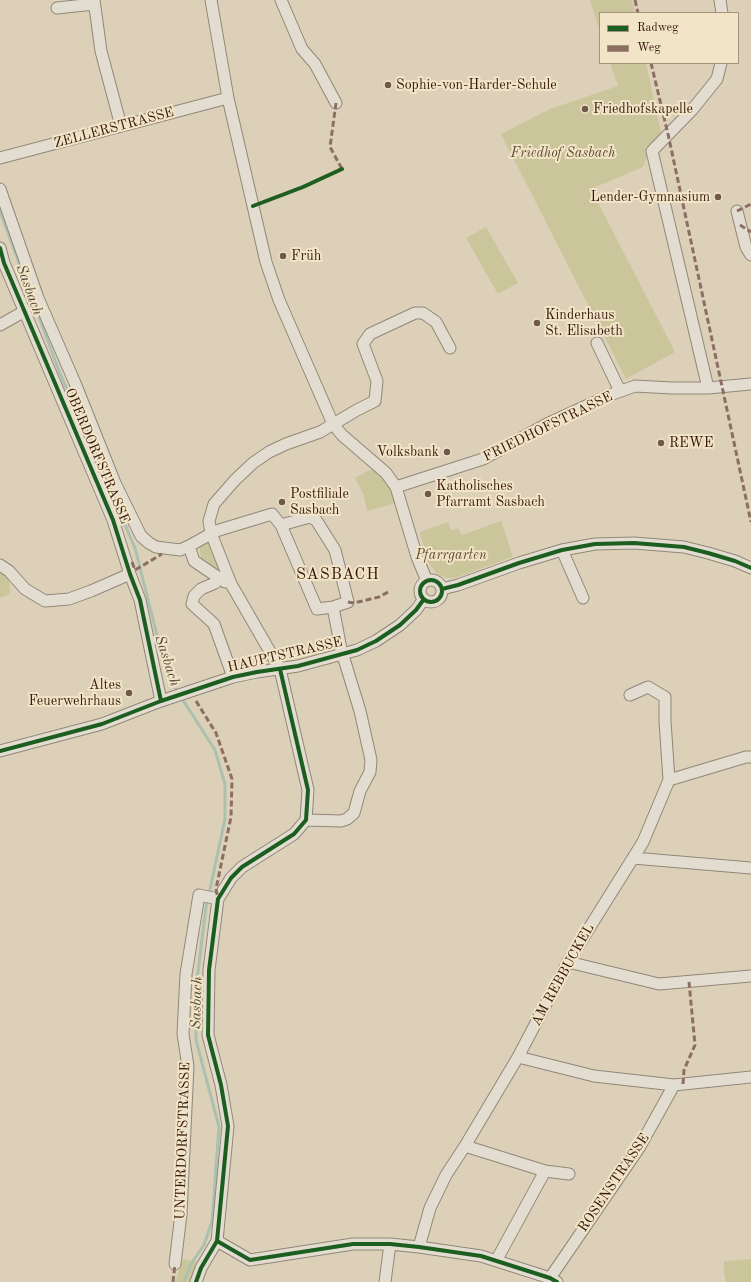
<!DOCTYPE html>
<meta charset="utf-8">
<style>
body{margin:0}
#map{position:relative;width:751px;height:1282px;overflow:hidden;background:#dcd0b8;font-family:"Old Standard TT",serif}
canvas{display:block}
.legend{position:absolute;left:599px;top:12px;width:140px;height:52px;box-sizing:border-box;background:#f2e4c7;border:1px solid #a7937d;margin:0;padding:5px 7px;list-style:none;font-size:12px;color:#36190e}
.legend li{display:flex;align-items:center;gap:8px;height:20px}
.legend b{width:20px;border:1px solid #a7937d}
</style>
<div id="map">
<canvas width="751" height="1282"></canvas>
<ul class="legend">
<li><b style="height:5px;background:#1b5e20"></b>Radweg</li>
<li><b style="height:5px;background:#8d6e63"></b>Weg</li>
</ul>
</div>
<script>
const ctx = document.querySelector('canvas').getContext('2d');
ctx.lineJoin = 'round';
function fillPath(path, color) { ctx.fillStyle = color; ctx.fill(path, 'evenodd'); }
const toPath = rows => new Path2D(rows.map(r => 'M' + r).join(''));
function strokePath(path, color, width, dash) { ctx.strokeStyle = color; ctx.lineWidth = width; ctx.lineCap = dash ? 'butt' : 'round'; ctx.setLineDash(dash || []); ctx.stroke(path); }
function drawText(font, color, halo, rows, align = 'center') {
  ctx.font = font + ' "Old Standard TT",serif'; ctx.lineWidth = 4; ctx.setLineDash([]); ctx.textBaseline = 'middle'; ctx.strokeStyle = halo; ctx.fillStyle = color; for (const [text, x, y, turn = 0] of rows) {
    ctx.save(); ctx.translate(x, y); ctx.rotate((+turn || 0) * Math.PI / 180); ctx.textAlign = isNaN(turn) ? turn : align; if (halo) ctx.strokeText(text, 0, 0); ctx.fillText(text, 0, 0); ctx.restore();
  }
}
fillPath(toPath([
 [590,0,632,0,635,13,600,13,600,31],
 [610,63,646,63,661,133,645,148,647,157,643,167,591,189,675,352,626,379,501,134,550,109,618,86],
 [486,227,518,283,498,294,466,238],
 [374,468,389,485,396,503,367,511,364,495,355,478],
 [501,521,513,557,455,578,446,578,436,573,427,560,420,532,448,522,451,530,458,528,462,535],
 [209,541,220,567,217,569,201,558,199,545],
 [0,571,9,580,10,594,0,598],
 [183,1259,199,1262,190,1282,175,1282],
 [751,1259,751,1282,726,1282,724,1271,724,1261]
]), '#cbc59b');
strokePath(toPath([
 [0,211,59,371,135,548,159,643,171,683,178,692],
 [181,697,215,750,225,784,225,819,209,894],
 [184,1282,191,1264,204,1245,212,1221,219,1127,196,1040,196,988,207,899]
]), '#acc0b0', 3);
const minor = toPath([
 [94,0,101,51,121,126],
 [211,0,228,98,266,262,279,300,333,424,342,435,386,473,396,487,417,557,427,581],
 [281,0,302,49,315,64,336,103],
 [720,0,722,13],
 [57,8,94,4],
 [0,158,228,98],
 [0,189,38,298,75,383,115,483,141,536,149,543,156,547,180,550,189,546,216,531,272,514,281,525,310,517,316,520,335,550,348,602,333,607,317,609,281,525],
 [737,211,746,247,751,255],
 [0,248,4,263,113,520,130,574,140,600,161,701],
 [0,325,25,311],
 [597,343,620,391],
 [708,388,652,151,692,110,717,79,721,63],
 [396,487,483,459,547,424,610,395,635,386,672,388,708,388,751,384],
 [189,546,194,561,225,582],
 [562,550,583,598],
 [0,565,9,571,25,589,45,601,69,599,91,591,130,574],
 [219,578,215,583,201,589,194,596,192,604,214,624,233,677],
 '420 591a11 11 0 1 1 22 0a11 11 0 1 1-22 0Z',
 [442,589,458,585,519,563,562,550,595,544,634,543,684,547,708,553,735,561,751,568],
 [630,695,648,687,665,697,665,721,669,780],
 [0,751,102,724,161,701,233,677,257,672,298,666,357,650,376,641,400,625,416,610,424,599],
 [306,820,341,821,347,819,354,813,360,791,370,772,371,760,360,711,341,649,333,607],
 [633,858,751,868],
 [568,962,659,984,751,976],
 [518,1057,594,1076,674,1085,751,1077],
 [465,1146,545,1171,569,1174],
 [217,1241,250,1260,353,1244,390,1244,419,1247,481,1256,550,1278,557,1282],
 [419,1247,430,1208,446,1175,465,1146,518,1057,568,962,643,842,669,780,746,757,751,757],
 [496,1261,545,1171],
 [175,1264,181,1214,188,1066,183,1034,186,974,199,895,218,899],
 [550,1278,639,1148,674,1085],
 [196,1282,201,1268,217,1241,228,1126,221,1085,208,1035,209,970,218,899,231,878,242,867,294,834,306,820,308,790,280,669,231,584,211,533,209,521,214,504,235,480,253,463,269,452,286,444,320,432,357,410,375,401,377,381,363,344,370,334,415,313,423,313,436,322,450,348],
 [385,1282,390,1244]
]);
strokePath(minor, '#918778', 13);
strokePath(minor, '#e3ddd1', 11);
strokePath(toPath([
 [635,0,638,13],
 [651,63,668,134,751,522],
 [336,103,330,147,342,169,339,170],
 [737,211,751,204],
 [740,225,751,232],
 [132,562,135,570,162,554],
 [348,602,354,603,379,597,390,591],
 [196,701,216,733,232,779,231,817,216,889,218,899],
 [683,1084,684,1070,695,1045,689,982],
 [173,1282,175,1264]
]), '#8d6e63', 3, [6, 3]);
strokePath(toPath([
 [253,206,303,187,342,169],
 [0,248,4,263,113,520,130,574,140,600,161,701],
 '420 591a11 11 0 1 1 22 0a11 11 0 1 1-22 0Z',
 [442,589,458,585,519,563,562,550,595,544,634,543,684,547,708,553,735,561,751,568],
 [0,751,102,724,161,701,233,677,257,672,298,666,357,650,376,641,400,625,416,610,424,599],
 [217,1241,250,1260,353,1244,390,1244,419,1247,481,1256,550,1278,557,1282],
 [196,1282,201,1268,217,1241,228,1126,221,1085,208,1035,209,970,218,899,231,878,242,867,294,834,306,820,308,790,280,669]
]), '#1b5e20', 4);
for (const [x, y, r, color] of [
 [388,85,4,"#70594a"],
 [585,109,4,"#70594a"],
 [718,197,4,"#70594a"],
 [283,256,4,"#70594a"],
 [537,323,4,"#70594a"],
 [661,443,4,"#70594a"],
 [447,452,4,"#70594a"],
 [428,494,4,"#70594a"],
 [282,502,4,"#70594a"],
 [129,693,4,"#70594a"]
]) { const dot = new Path2D(); dot.arc(x, y, r, 0, 2 * Math.PI); ctx.fillStyle = color; ctx.fill(dot); strokePath(dot, '#f2e4c7', 1.5); }
drawText('14px', '#36190e', '#f2e4c7', [
 ["Sophie-von-Harder-Schule",396,85],
 ["Friedhofskapelle",593,109],
 ["Lender-Gymnasium",710,197,"right"],
 ["Früh",291,256],
 ["Kinderhaus",545,315],
 ["St. Elisabeth",545,331],
 ["REWE",669,443],
 ["Volksbank",439,452,"right"],
 ["Katholisches",436,486],
 ["Pfarramt Sasbach",436,502],
 ["Postfiliale",290,494],
 ["Sasbach",290,510],
 ["Altes",121,685,"right"],
 ["Feuerwehrhaus",121,701,"right"]
], 'left');
drawText('14px', '#36190e', '#f2e4c7', [
 ["ZELLERSTRASSE",114,128,-15],
 ["FRIEDHOFSTRASSE",548,427,-26],
 ["OBERDORFSTRASSE",97,456,67],
 ["HAUPTSTRASSE",285,655,-13],
 ["AM REBBUCKEL",563,975,-61],
 ["UNTERDORFSTRASSE",183,1141,-88],
 ["ROSENSTRASSE",614,1183,-56]
]);
drawText('italic 14px', '#5e4a31', '#f2e4c7', [
 ["Friedhof Sasbach",563,153],
 ["Pfarrgarten",451,555]
]);
drawText('italic 15px', '#53493d', '#f2e4c7', [
 ["Sasbach",29,290,70],
 ["Sasbach",167,661,72],
 ["Sasbach",197,1003,-88]
]);
ctx.letterSpacing = '1px';
drawText('16px', '#36190e', '#f2e4c7', [
 ["SASBACH",338,575]
]);
ctx.letterSpacing = '0px';
</script>
